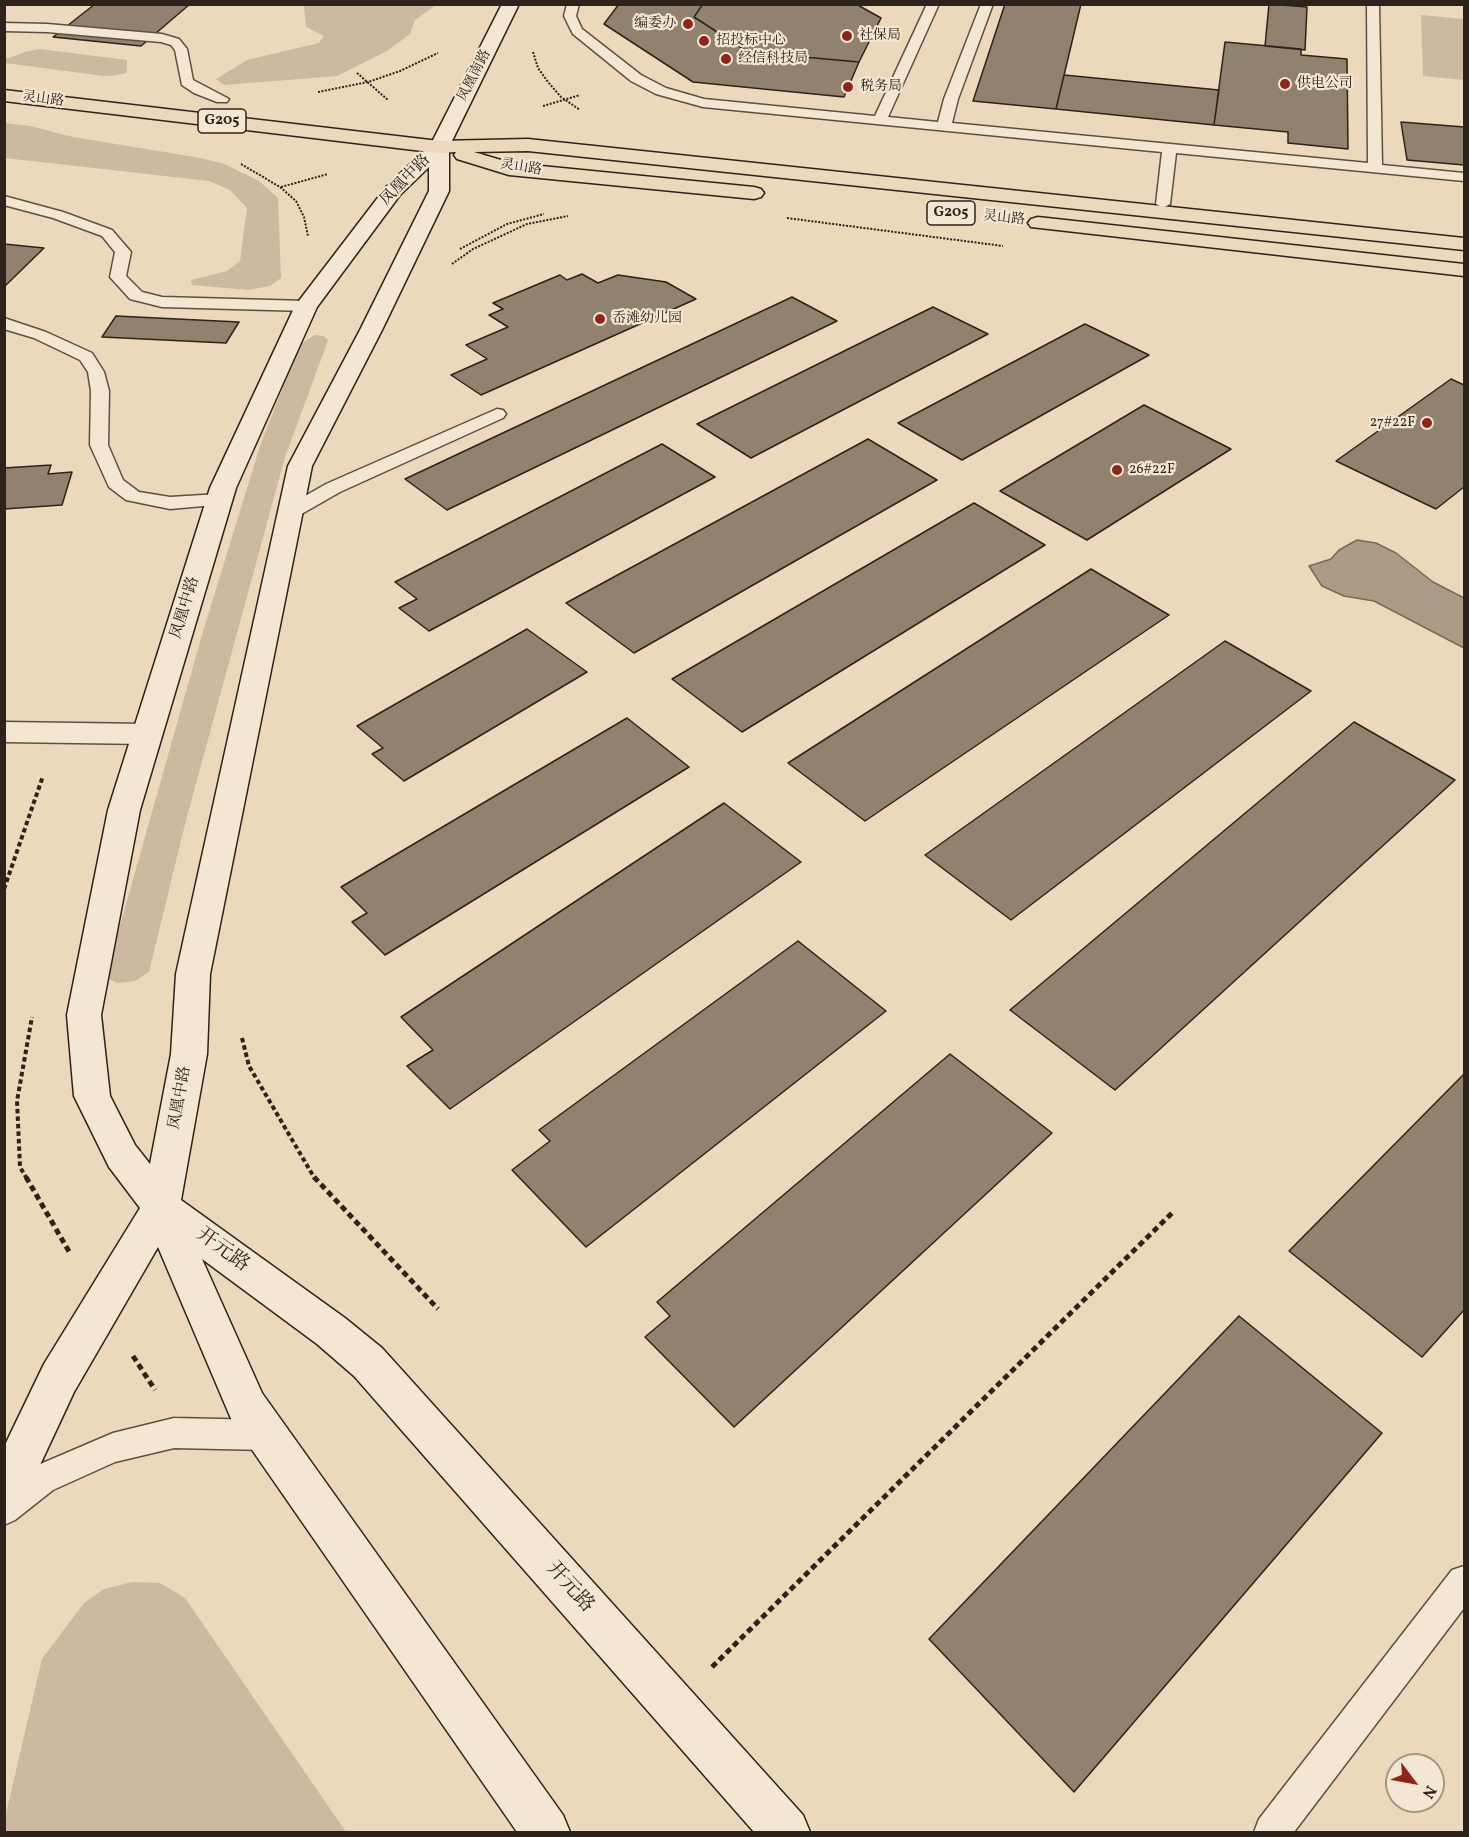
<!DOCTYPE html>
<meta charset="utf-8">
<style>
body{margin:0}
#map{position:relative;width:1469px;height:1837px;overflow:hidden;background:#ecd8bb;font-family:Vollkorn,serif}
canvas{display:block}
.frame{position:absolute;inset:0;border:6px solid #2e221d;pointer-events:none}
.north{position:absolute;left:1385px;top:1753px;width:60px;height:60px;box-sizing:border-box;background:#f3e6d3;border:2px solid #a4988a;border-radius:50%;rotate:122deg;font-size:16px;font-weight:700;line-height:24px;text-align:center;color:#2e221d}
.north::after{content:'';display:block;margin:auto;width:21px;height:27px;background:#8f2418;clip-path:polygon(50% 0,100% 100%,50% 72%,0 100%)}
</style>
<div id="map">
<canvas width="1469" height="1837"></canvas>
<div class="frame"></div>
<div class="north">N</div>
</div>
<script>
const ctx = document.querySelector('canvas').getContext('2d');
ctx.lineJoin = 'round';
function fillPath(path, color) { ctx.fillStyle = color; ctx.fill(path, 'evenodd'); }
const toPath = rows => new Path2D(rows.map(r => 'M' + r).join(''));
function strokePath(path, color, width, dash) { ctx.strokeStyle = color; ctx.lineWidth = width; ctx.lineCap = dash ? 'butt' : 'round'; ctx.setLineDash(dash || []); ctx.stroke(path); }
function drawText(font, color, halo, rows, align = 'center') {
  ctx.font = font + ' Vollkorn,"Noto Serif SC",serif'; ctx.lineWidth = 4.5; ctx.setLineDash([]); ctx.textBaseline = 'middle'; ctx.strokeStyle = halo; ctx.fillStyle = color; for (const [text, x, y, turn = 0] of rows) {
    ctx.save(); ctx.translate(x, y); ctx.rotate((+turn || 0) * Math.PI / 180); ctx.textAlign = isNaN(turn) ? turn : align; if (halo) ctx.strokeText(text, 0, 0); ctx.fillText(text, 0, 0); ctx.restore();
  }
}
fillPath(toPath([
 [304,5,304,4,436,5,415,20,410,34,387,51,337,76,224,85,216,79,247,60,319,43,324,36,306,27],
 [1421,15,1464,19,1464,80,1423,76],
 [40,49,127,60,127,69,126,73,117,75,104,76,5,63,6,59,25,52],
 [5,123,30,126,73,137,195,157,222,163,259,181,278,198,281,278,270,286,249,290,192,285,191,280,227,271,240,261,247,208,230,190,209,181,5,158],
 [315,335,324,336,328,340,326,346,285,457,185,824,149,972,135,981,117,983,107,978,108,968,202,635,260,446,296,354,302,343],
 [132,1582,160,1583,185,1598,346,1832,5,1832,5,1818,42,1659,84,1603,104,1589]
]), '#ccb9a0');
const water = toPath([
 [1357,540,1376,543,1396,553,1433,582,1464,598,1464,648,1374,601,1344,596,1322,586,1309,566,1331,559,1339,550,1357,540]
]);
fillPath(water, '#ab9a85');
strokePath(water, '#796a5b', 1.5);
const building = toPath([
 [95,4,190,4,141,46,53,37,95,4],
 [619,4,703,4,694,17,748,52,859,62,844,97,693,82,604,24,619,4],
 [703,4,856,4,881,18,859,62,748,52,694,17,703,4],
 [1005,4,1081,4,1056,109,973,101,1005,4],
 [1269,4,1307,7,1305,50,1265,46,1269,4],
 [1225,42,1301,49,1301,55,1347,59,1348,149,1288,143,1288,132,1214,125,1225,42],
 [1064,75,1219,90,1214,125,1056,109,1064,75],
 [1401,122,1464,127,1464,165,1407,160,1401,122],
 [4,244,44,248,4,287,4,244],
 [582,274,598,283,618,275,666,282,696,299,481,395,451,375,487,359,466,345,508,327,489,315,503,309,493,303,560,275,567,280,582,274],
 [792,297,837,321,447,510,405,479,792,297],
 [933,307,988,334,751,458,697,424,933,307],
 [116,316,239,322,226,343,102,337,116,316],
 [1085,324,1149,355,962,460,898,423,1085,324],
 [1451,379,1464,385,1464,487,1436,509,1336,461,1451,379],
 [1144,405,1231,449,1087,540,1000,491,1144,405],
 [868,439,937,480,634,653,566,603,868,439],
 [662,444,715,477,429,631,399,608,417,599,395,582,662,444],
 [51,465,48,474,72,472,62,505,4,509,4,468,51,465],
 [974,503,1045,545,742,732,672,679,974,503],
 [1091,569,1169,615,865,821,788,763,1091,569],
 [527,629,587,672,404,781,372,754,383,748,357,726,527,629],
 [1225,641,1311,691,1011,920,925,855,1225,641],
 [627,718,689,767,385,955,352,922,367,913,341,887,627,718],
 [1354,722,1455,780,1115,1090,1010,1010,1354,722],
 [724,803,801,862,450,1109,407,1066,433,1050,401,1017,724,803],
 [798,941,886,1011,586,1247,512,1170,550,1141,539,1130,798,941],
 [950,1054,1052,1133,734,1427,645,1337,670,1316,657,1302,950,1054],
 [1464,1074,1464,1310,1422,1357,1289,1251,1464,1074],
 [1239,1316,1382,1433,1074,1792,929,1639,1239,1316]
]);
fillPath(building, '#91816f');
strokePath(building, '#2e221d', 1.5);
const lane = toPath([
 [567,4,579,4,576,16,582,29,641,75,666,88,704,99,875,116,927,4,939,4,888,117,938,122,944,99,981,4,993,4,958,99,952,123,1368,163,1367,4,1379,4,1382,165,1464,173,1464,181,1176,153,1170,204,1163,208,1156,204,1162,152,703,107,656,94,631,81,573,34,564,16,567,4],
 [4,23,47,24,162,34,179,39,187,49,193,80,229,99,227,102,217,102,194,93,182,85,175,50,171,45,161,42,47,32,4,31,4,23],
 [4,196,63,212,112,230,131,252,126,276,142,292,162,297,306,301,314,306,306,311,162,307,130,299,110,277,115,252,102,236,53,218,4,205,4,196],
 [4,318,46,332,92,353,104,372,109,391,108,445,123,480,139,492,170,497,219,494,226,496,228,500,226,504,170,509,126,500,109,487,90,445,91,391,88,372,80,360,34,338,4,329,4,318],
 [497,409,503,410,506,414,503,418,340,492,298,516,291,518,284,516,282,512,284,508,326,484,497,409],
 [174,1418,266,1420,277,1425,281,1435,277,1445,266,1450,174,1448,115,1462,53,1490,15,1520,4,1525,4,1489,31,1468,113,1433,174,1418],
 [1464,1566,1464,1608,1294,1832,1254,1832,1259,1819,1452,1570,1464,1566]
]);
const street = toPath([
 [4,722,147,724,158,727,162,734,158,741,147,744,4,742,4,722]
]);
const secondary = toPath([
 [502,4,519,4,449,147,449,191,382,330,312,466,210,974,207,1054,181,1200,345,1318,382,1348,803,1815,810,1832,754,1832,354,1376,317,1344,202,1259,262,1393,563,1815,570,1832,517,1832,232,1421,158,1247,74,1392,19,1510,4,1516,4,1447,44,1364,140,1208,109,1167,74,1096,67,1015,108,810,210,488,295,306,386,187,431,144,502,4],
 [429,167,429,191,360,330,288,466,176,974,171,1054,150,1164,135,1145,110,1096,101,1015,140,810,236,488,317,307,400,195,429,167]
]);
const highway = toPath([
 [4,90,439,141,528,139,1464,238,1464,250,528,151,474,152,511,163,754,187,761,189,764,193,761,197,754,199,509,175,457,159,454,155,456,152,439,153,4,101,4,90],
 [1038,217,1464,264,1464,276,1031,227,1028,223,1031,219,1038,217]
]);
strokePath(lane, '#5e5044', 3);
strokePath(street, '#5e5044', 3);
strokePath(secondary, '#2e221d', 3);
strokePath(highway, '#2e221d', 3);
strokePath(toPath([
 [533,52,538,68,548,82,561,97,580,110],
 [357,73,388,100],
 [318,92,368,82,400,71,438,53],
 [543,106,580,95],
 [241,164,280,187,296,201,304,217,308,236],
 [281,187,328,174],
 [787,218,1003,246],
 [460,249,507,224,544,214],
 [452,264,473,249,527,224,568,216]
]), '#2e221d', 2, [2, 1.5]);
strokePath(toPath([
 [4,889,43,776],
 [242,1038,249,1066,315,1179],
 [27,1179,20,1167,17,1101,32,1017]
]), '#2e221d', 4, [4.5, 3]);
strokePath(toPath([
 [26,1177,71,1255],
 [314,1177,438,1309],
 [133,1356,155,1390],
 [712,1667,1174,1211]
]), '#2e221d', 5, [6, 4]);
fillPath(lane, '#f3e6d3');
fillPath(street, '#f3e6d3');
fillPath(secondary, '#f3e6d3');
fillPath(highway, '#ecd8bb');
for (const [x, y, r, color] of [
 [688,24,6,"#8f2418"],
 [847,36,6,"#8f2418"],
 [704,41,6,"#8f2418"],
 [726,59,6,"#8f2418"],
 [1285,84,6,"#8f2418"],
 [848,87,6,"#8f2418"],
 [600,319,6,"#8f2418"],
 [1427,423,6,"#8f2418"],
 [1117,470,6,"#8f2418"]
]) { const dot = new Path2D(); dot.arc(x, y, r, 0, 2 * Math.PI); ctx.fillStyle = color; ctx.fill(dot); strokePath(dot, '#f3e6d3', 2); }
drawText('14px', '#2e221d', '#f3e6d3', [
 ["编委办",676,24,"right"],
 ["社保局",859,36],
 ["招投标中心",716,41],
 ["经信科技局",738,59],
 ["供电公司",1297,84],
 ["税务局",860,87],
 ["岙滩幼儿园",612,319],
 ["27#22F",1415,423,"right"],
 ["26#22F",1129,470]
], 'left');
drawText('14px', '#2e221d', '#f3e6d3', [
 ["凤凰南路",475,76,-63],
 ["灵山路",43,100,7],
 ["灵山路",521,168,9],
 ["灵山路",1004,219,6]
]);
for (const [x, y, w] of [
 [222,121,48],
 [951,213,48]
]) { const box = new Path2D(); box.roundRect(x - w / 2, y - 12, w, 24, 4.5); ctx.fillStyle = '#f3e6d3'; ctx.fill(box); strokePath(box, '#2e221d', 1.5); }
drawText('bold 15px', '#2e221d', null, [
 ["G205",222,121],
 ["G205",951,213]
]);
drawText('16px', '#2e221d', '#f3e6d3', [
 ["凤凰中路",406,181,-46],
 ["凤凰中路",186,608,-73],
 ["凤凰中路",181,1098,-80]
]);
drawText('20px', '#2e221d', '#f3e6d3', [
 ["开元路",222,1251,36],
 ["开元路",569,1588,48]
]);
</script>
